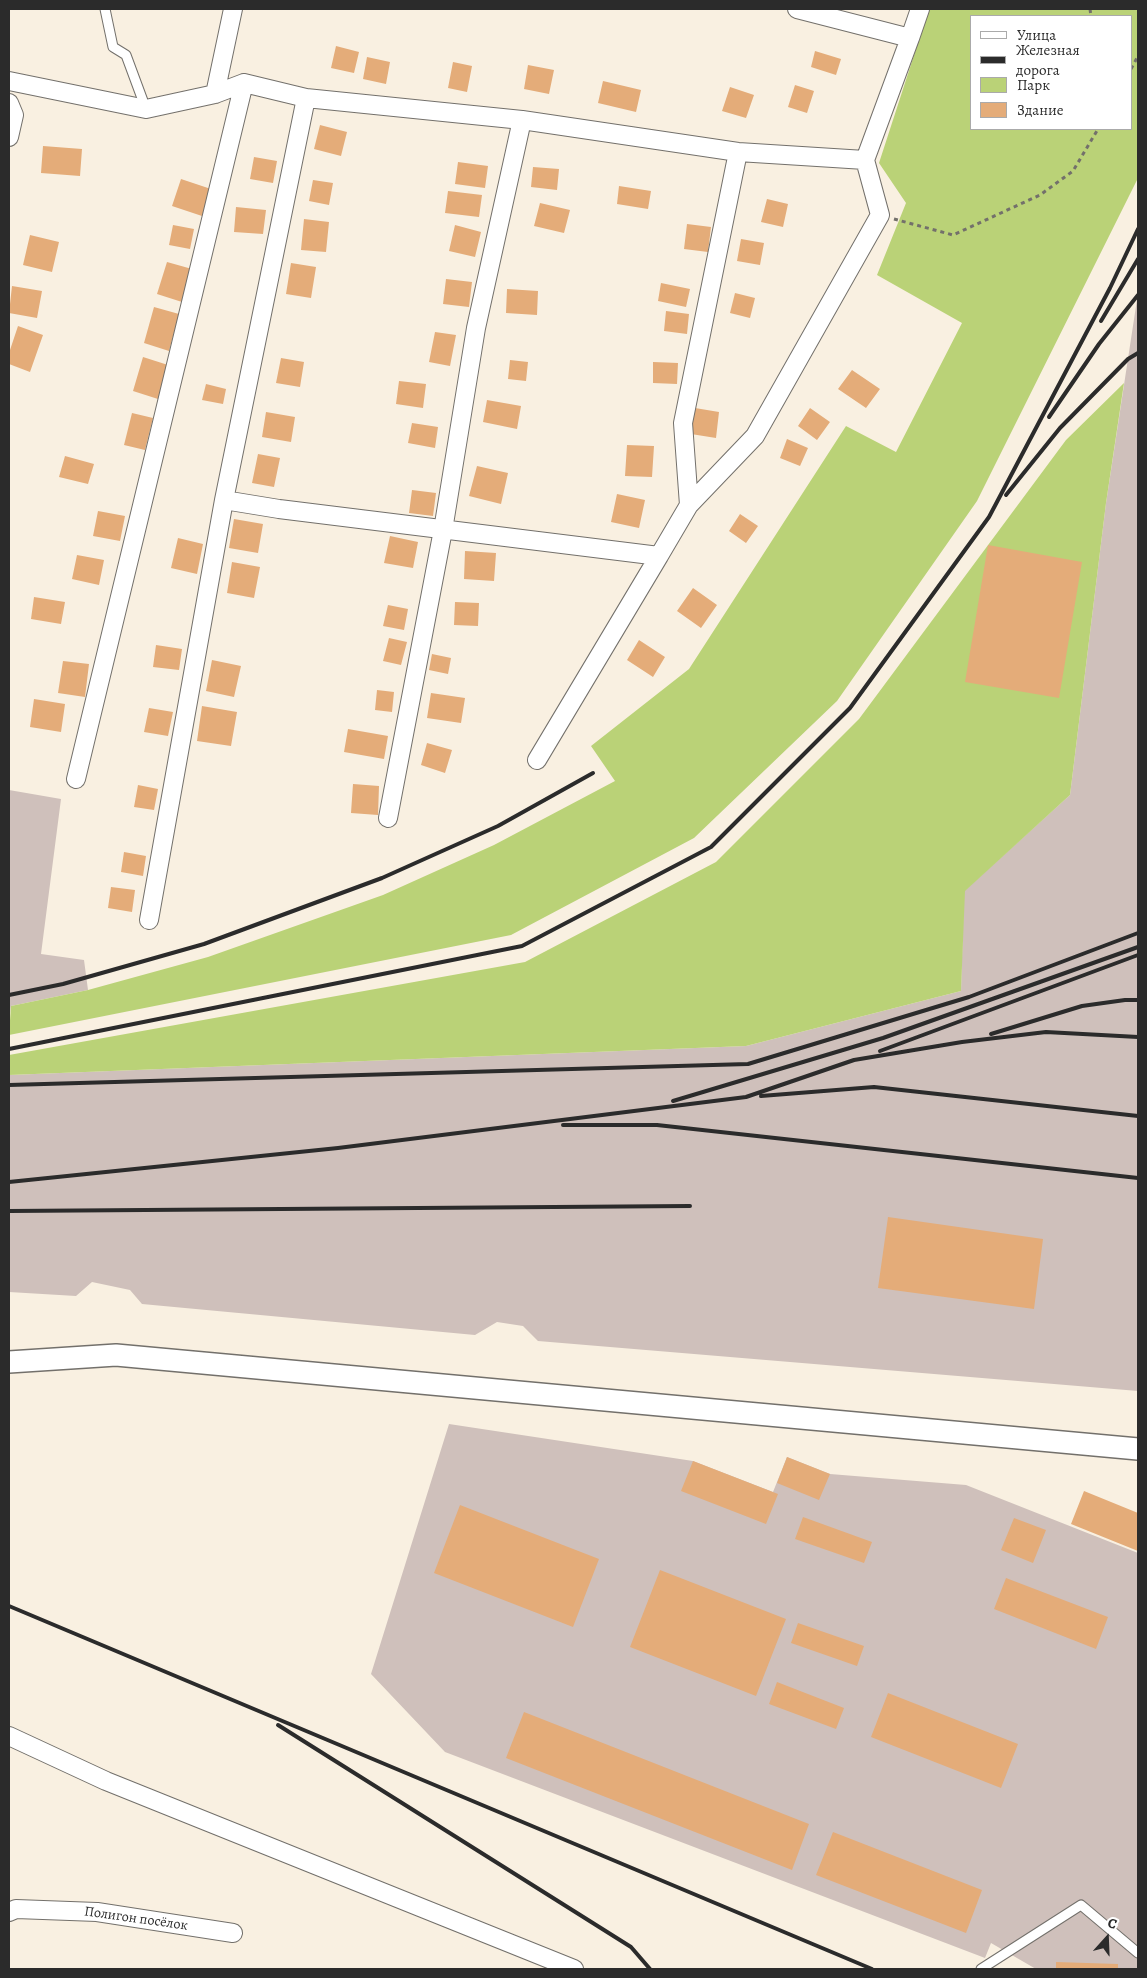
<!DOCTYPE html>
<meta charset="utf-8">
<style>
body{margin:0}
#map{position:relative;width:1147px;height:1978px;overflow:hidden;background:#f9f0e1;font-family:Alegreya,serif}
canvas{display:block}
.frame{position:absolute;inset:0;border:10px solid #2b2b2b;pointer-events:none}
.legend{position:absolute;left:970px;top:15px;width:162px;height:115px;box-sizing:border-box;background:#fff;border:1px solid #aaa;margin:0;padding:6px 9px;list-style:none;font-size:15px;color:#2b2b2b}
.legend li{display:flex;align-items:center;gap:10px;height:25px}
.legend b{width:25px;border:1px solid #aaa}
.north{position:absolute;left:1082px;top:1913px;width:50px;height:50px;-webkit-text-stroke:4px #fff;paint-order:stroke;rotate:20deg;font-size:14px;font-weight:700;line-height:20px;text-align:center;color:#2b2b2b}
.north::after{content:'';display:block;margin:auto;width:18px;height:22px;background:#2b2b2b;clip-path:polygon(50% 0,100% 100%,50% 72%,0 100%)}
</style>
<div id="map">
<canvas width="1147" height="1978"></canvas>
<div class="frame"></div>
<ul class="legend">
<li><b style="height:6px;background:#fff"></b>Улица</li>
<li><b style="height:6px;background:#2b2b2b"></b>Железная дорога</li>
<li><b style="height:14px;background:#bad277"></b>Парк</li>
<li><b style="height:14px;background:#e4ac79"></b>Здание</li>
</ul>
<div class="north">С</div>
</div>
<script>
const ctx = document.querySelector('canvas').getContext('2d');
ctx.lineJoin = 'round';
function fillPath(path, color) { ctx.fillStyle = color; ctx.fill(path, 'evenodd'); }
const toPath = rows => new Path2D(rows.map(r => 'M' + r).join(''));
function strokePath(path, color, width, dash) { ctx.strokeStyle = color; ctx.lineWidth = width; ctx.lineCap = dash ? 'butt' : 'round'; ctx.setLineDash(dash || []); ctx.stroke(path); }
function drawText(font, color, halo, rows, align = 'center') {
  ctx.font = font + ' Alegreya,serif'; ctx.lineWidth = 4; ctx.setLineDash([]); ctx.textBaseline = 'middle'; ctx.strokeStyle = halo; ctx.fillStyle = color; for (const [text, x, y, turn = 0] of rows) {
    ctx.save(); ctx.translate(x, y); ctx.rotate((+turn || 0) * Math.PI / 180); ctx.textAlign = isNaN(turn) ? turn : align; if (halo) ctx.strokeText(text, 0, 0); ctx.fillText(text, 0, 0); ctx.restore();
  }
}
fillPath(toPath([
 [1138,293,1138,1391,538,1341,523,1326,497,1322,475,1335,142,1304,130,1290,92,1282,76,1296,9,1292,9,1075,746,1046,961,991,964,891,1070,795,1106,503],
 [9,790,61,799,41,954,84,960,88,990,11,1006,9,1021],
 [449,1424,693,1461,773,1492,787,1457,830,1474,966,1485,1138,1553,1138,1969,1036,1969,991,1943,985,1958,445,1752,371,1674]
]), '#cfc0bb');
fillPath(toPath([
 [929,9,1138,9,1138,178,977,501,837,701,694,838,511,935,9,1035,11,1006,88,990,208,957,383,895,494,845,615,781,591,746,689,669,846,426,896,452,962,323,877,275,906,203,879,163],
 [971,16,1131,16,1131,129,971,129],
 [1124,383,1106,503,1070,795,965,891,961,991,746,1046,9,1075,9,1055,525,962,716,862,859,719,1066,440]
]), '#bad277');
fillPath(toPath([
 [336,46,359,52,354,73,331,68],
 [815,51,841,59,836,75,811,67],
 [367,57,390,62,386,84,363,79],
 [453,62,472,66,467,92,448,88],
 [528,65,554,70,549,94,524,89],
 [603,81,641,90,636,112,598,103],
 [795,85,814,91,807,113,788,107],
 [730,87,754,95,746,118,722,111],
 [320,125,347,132,341,156,314,149],
 [43,146,82,149,80,176,41,173],
 [254,157,277,161,273,183,250,179],
 [458,162,488,166,485,188,455,184],
 [533,167,559,169,557,190,531,187],
 [181,179,211,189,202,216,172,206],
 [313,180,333,183,329,205,309,201],
 [619,186,651,191,648,209,617,204],
 [448,191,482,195,479,217,445,213],
 [767,199,788,204,783,227,761,222],
 [540,203,570,210,564,233,534,226],
 [236,207,266,210,263,234,234,232],
 [304,219,329,222,326,252,301,250],
 [687,224,711,227,708,252,684,249],
 [173,225,194,229,190,249,169,245],
 [455,225,481,232,475,257,449,251],
 [30,235,59,242,52,272,23,265],
 [741,239,764,243,760,265,737,261],
 [167,262,192,269,182,302,157,294],
 [291,263,316,267,311,298,286,294],
 [446,279,472,282,469,307,443,304],
 [661,283,690,289,686,307,658,301],
 [12,286,42,291,37,318,9,313],
 [507,289,538,291,537,315,506,313],
 [735,293,755,298,750,318,730,313],
 [154,307,179,314,169,351,144,343],
 [666,311,689,314,687,334,664,331],
 [18,326,43,335,30,372,9,364,9,353],
 [435,332,456,335,450,366,429,362],
 [143,357,168,365,158,399,133,391],
 [281,358,304,362,300,387,276,383],
 [510,360,528,362,526,381,508,379],
 [653,362,678,363,677,384,653,383],
 [852,370,880,389,866,408,838,389],
 [399,381,426,384,423,408,396,404],
 [206,384,226,389,223,404,202,400],
 [487,400,521,406,517,429,483,422],
 [695,408,719,412,716,438,691,434],
 [810,408,830,422,817,440,798,426],
 [266,412,295,417,291,442,262,437],
 [132,413,153,418,145,450,124,445],
 [412,423,438,427,435,448,408,443],
 [787,439,808,448,800,466,780,458],
 [627,445,654,446,652,477,625,476],
 [258,454,280,458,274,487,252,483],
 [65,456,94,464,88,484,59,477],
 [477,466,508,473,501,504,469,496],
 [412,490,436,493,433,516,409,513],
 [617,494,645,500,639,528,611,522],
 [98,511,125,516,120,541,93,536],
 [740,514,758,526,746,543,729,531],
 [234,519,263,524,258,553,229,548],
 [390,536,418,542,413,568,384,563],
 [178,538,203,544,197,574,171,568],
 [988,545,1082,562,1059,698,965,682],
 [465,551,496,553,494,581,464,579],
 [77,555,104,560,99,585,72,579],
 [232,562,260,567,254,598,227,593],
 [693,588,717,605,701,628,677,611],
 [34,597,65,602,61,624,31,619],
 [455,602,479,603,478,626,454,625],
 [388,605,408,609,404,630,383,626],
 [389,638,407,642,401,665,383,661],
 [639,640,665,657,653,677,627,660],
 [156,645,182,649,179,670,153,667],
 [432,654,451,658,448,674,429,670],
 [212,660,241,666,234,697,206,691],
 [63,661,89,664,85,697,58,693],
 [377,690,394,692,392,712,375,710],
 [431,693,465,698,461,723,427,718],
 [34,699,65,704,61,732,30,727],
 [202,706,237,712,231,746,197,741],
 [149,708,173,712,168,736,144,732],
 [348,729,388,736,384,759,344,752],
 [427,743,452,750,445,773,421,765],
 [353,784,379,786,378,815,351,813],
 [138,785,158,789,154,810,134,807],
 [124,852,146,856,143,876,121,872],
 [111,887,135,890,132,912,108,908],
 [888,1217,1043,1239,1034,1309,878,1288],
 [787,1457,830,1474,819,1500,777,1483],
 [693,1461,778,1494,766,1524,681,1491],
 [1084,1491,1138,1513,1138,1551,1071,1524],
 [460,1505,599,1559,573,1627,434,1573],
 [803,1517,872,1542,864,1563,795,1539],
 [1014,1518,1046,1530,1033,1563,1001,1550],
 [660,1570,786,1619,756,1696,630,1647],
 [1006,1578,1108,1617,1096,1649,994,1609],
 [798,1623,864,1646,857,1666,791,1643],
 [777,1682,844,1708,836,1729,769,1704],
 [888,1693,1018,1744,1001,1788,871,1737],
 [524,1712,809,1824,792,1870,506,1758],
 [833,1832,982,1890,966,1933,816,1875],
 [1056,1962,1118,1964,1118,1969,1056,1969]
]), '#e4ac79');
const service = toPath([
 [105,9,113,47,126,55,146,109],
 [981,1969,1081,1905,1138,1953]
]);
const minor = toPath([
 [797,9,910,38,920,9],
 [9,81,146,109,215,94,244,83,306,98,522,120,738,152,865,160,910,38],
 [215,94,233,9],
 [9,103,14,115,9,137],
 [224,500,279,509,659,556,689,505,755,436,880,215,865,160],
 [689,505,683,423,738,152],
 [537,760,659,556],
 [76,779,244,83],
 [388,818,443,530,476,328,522,120],
 [149,920,224,500,306,98],
 [9,1736,106,1781,574,1969],
 [9,1912,16,1909,97,1912,233,1933]
]);
const tertiary = toPath([
 [9,1362,116,1355,1138,1449]
]);
strokePath(service, '#73706b', 11);
strokePath(minor, '#73706b', 20);
strokePath(tertiary, '#73706b', 24);
strokePath(toPath([
 [1090,9,1091,16],
 [1131,69,1138,56],
 [894,219,953,235,1040,195,1073,171,1098,129]
]), '#73706b', 3, [4, 4]);
strokePath(service, '#fff', 9);
strokePath(minor, '#fff', 18);
strokePath(tertiary, '#fff', 21);
strokePath(toPath([
 [1101,321,1138,259],
 [1049,417,1099,344,1138,295],
 [1006,495,1060,428,1128,359,1138,353],
 [9,995,63,984,204,944,382,878,498,826,593,773],
 [991,1034,1082,1006,1125,1000,1138,1000],
 [9,1049,522,946,711,847,850,708,989,517,1110,288,1138,229],
 [880,1051,1138,955],
 [9,1085,748,1064,969,997,1138,933],
 [761,1096,874,1087,1138,1116],
 [673,1101,883,1038,1138,947],
 [563,1125,657,1125,1138,1178],
 [9,1182,338,1148,746,1097,854,1060,962,1042,1046,1032,1138,1037],
 [9,1211,690,1206],
 [9,1606,872,1969],
 [278,1725,631,1947,650,1969]
]), '#2b2b2b', 4);
drawText('14px', '#2b2b2b', '#fff', [
 ["Полигон посёлок",136,1919,8]
]);
</script>
